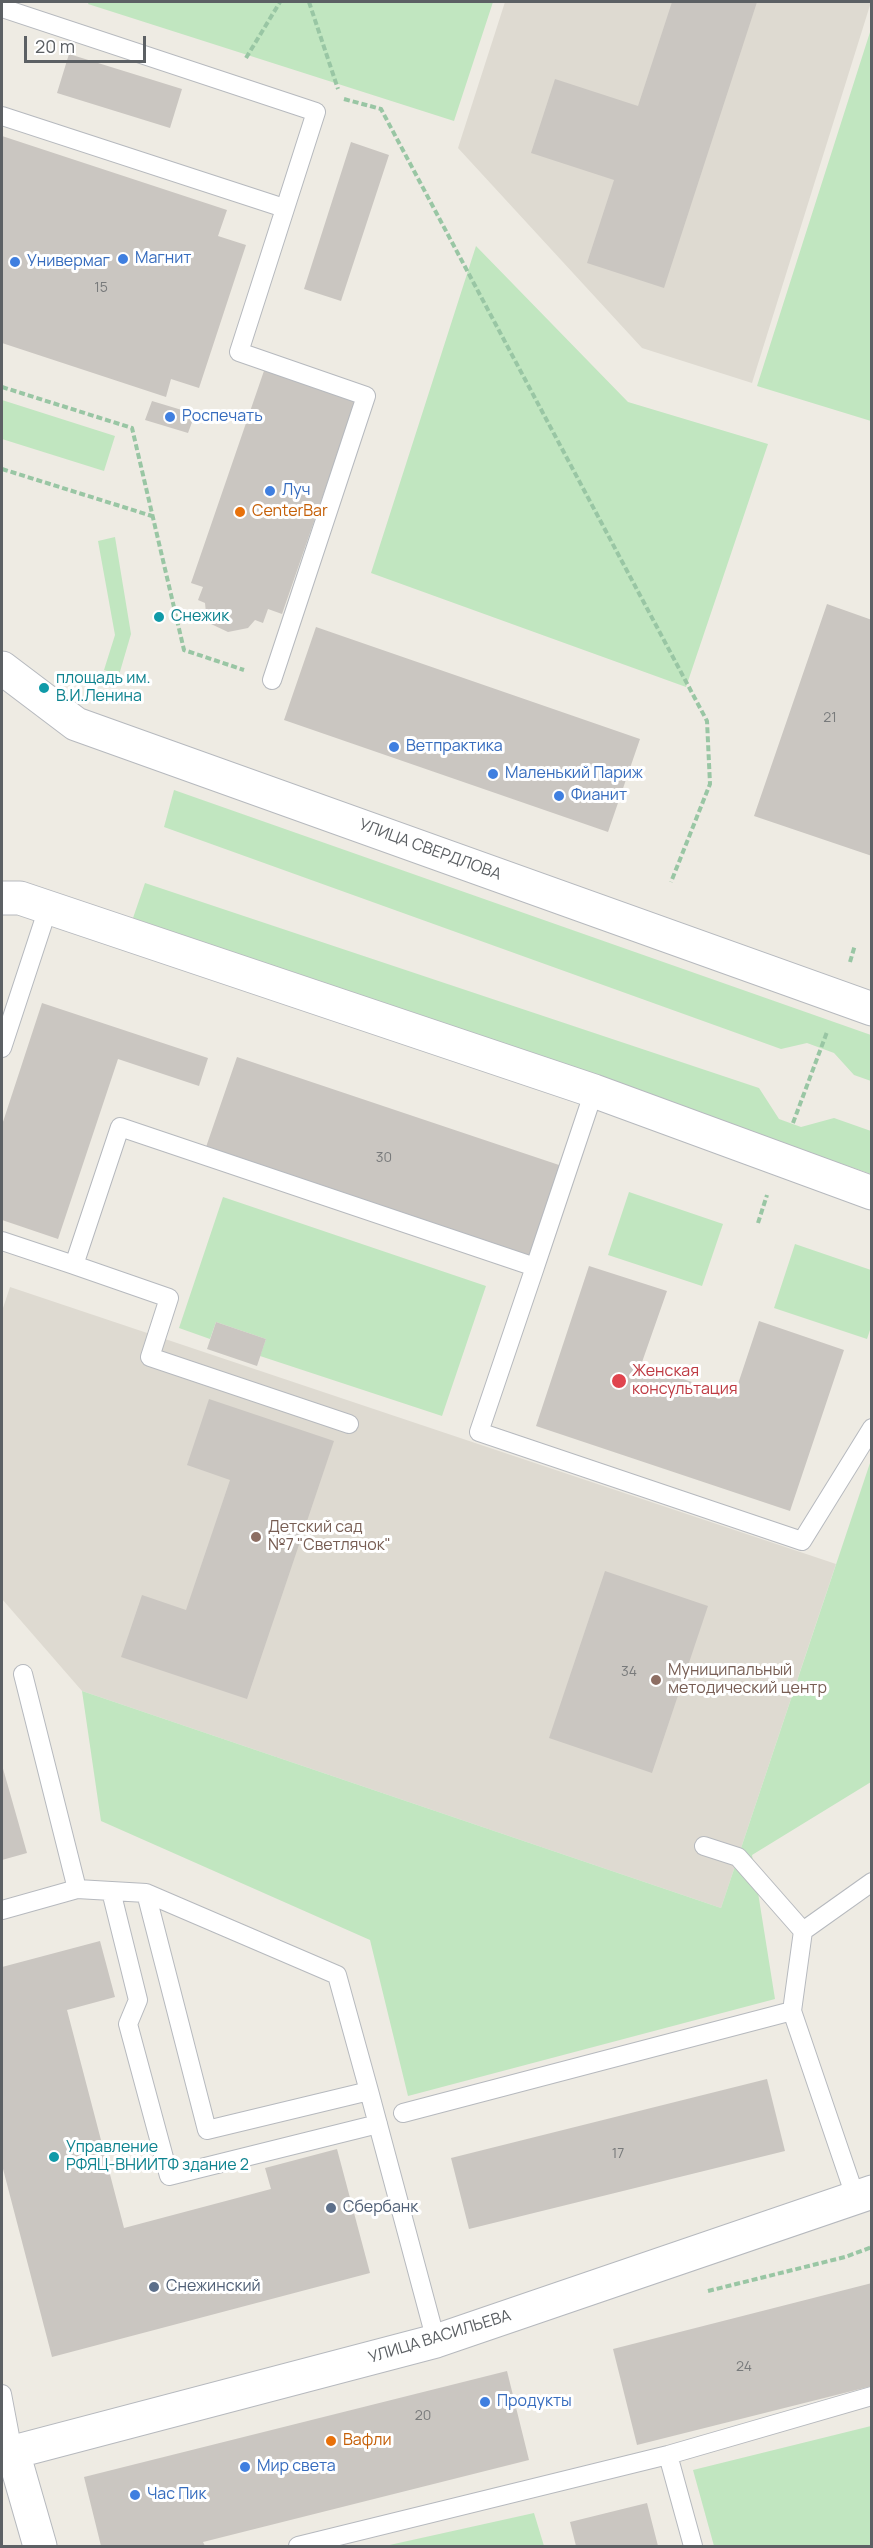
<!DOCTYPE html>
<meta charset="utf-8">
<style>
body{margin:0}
#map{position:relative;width:873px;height:2548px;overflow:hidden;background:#eeebe3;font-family:Manrope,sans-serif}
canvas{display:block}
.frame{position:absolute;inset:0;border:3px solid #5c6064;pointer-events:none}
.scale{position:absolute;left:24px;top:36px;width:122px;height:27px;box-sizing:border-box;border:3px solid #5c6064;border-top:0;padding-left:8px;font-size:18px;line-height:21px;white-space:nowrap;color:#5c6064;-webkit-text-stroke:4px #fff;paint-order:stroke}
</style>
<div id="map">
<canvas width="873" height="2548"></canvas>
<div class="frame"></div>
<div class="scale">20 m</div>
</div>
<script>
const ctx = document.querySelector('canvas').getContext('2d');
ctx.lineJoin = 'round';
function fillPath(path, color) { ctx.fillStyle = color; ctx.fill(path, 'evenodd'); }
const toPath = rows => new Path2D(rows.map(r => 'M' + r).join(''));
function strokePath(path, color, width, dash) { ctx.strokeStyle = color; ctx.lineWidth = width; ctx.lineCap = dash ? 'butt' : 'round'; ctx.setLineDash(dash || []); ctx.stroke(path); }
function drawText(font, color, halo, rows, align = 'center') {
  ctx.font = font + ' Manrope,sans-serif'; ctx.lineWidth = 6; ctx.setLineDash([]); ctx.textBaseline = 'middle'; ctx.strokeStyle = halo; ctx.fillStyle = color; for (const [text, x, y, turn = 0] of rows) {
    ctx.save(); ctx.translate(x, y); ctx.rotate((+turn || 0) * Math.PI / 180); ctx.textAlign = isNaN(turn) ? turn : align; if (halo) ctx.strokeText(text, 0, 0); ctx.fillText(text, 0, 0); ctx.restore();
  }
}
fillPath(toPath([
 [505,2,871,2,752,383,642,348,458,148],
 [10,1287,836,1564,721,1908,82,1691,2,1599,2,1311]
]), '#dedad1');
fillPath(toPath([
 [89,2,493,2,454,121,88,4],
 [871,29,871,421,757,386],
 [476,246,628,402,768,444,686,687,371,573],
 [2,400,115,436,104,471,2,439],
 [115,537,131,634,119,675,104,670,115,635,98,541],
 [174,790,871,1035,871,1081,854,1075,834,1053,807,1043,781,1049,164,827],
 [145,883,759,1088,779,1119,801,1127,834,1118,871,1131,871,1174,133,918],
 [629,1192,723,1224,702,1286,608,1255],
 [223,1197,486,1286,442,1416,260,1356,266,1339,216,1322,210,1339,179,1328],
 [795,1244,871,1270,871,1327,867,1339,774,1308],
 [871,1460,871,1782,752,1855,775,1999,408,2096,370,1940,101,1821,82,1691,721,1908],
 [871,2426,871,2546,714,2546,693,2470],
 [534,2513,544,2546,385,2546]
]), '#c1e6c0');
fillPath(toPath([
 [672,2,757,2,664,288,587,263,614,180,531,153,555,79,638,106],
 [69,54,182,89,170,128,57,93],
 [2,136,227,210,218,236,246,245,199,388,171,379,166,397,2,343],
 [351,142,389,155,341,301,304,289],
 [266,365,357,397,282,614,268,609,263,623,255,620,248,628,228,632,211,624,206,613,205,603,198,600,203,587,191,583],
 [152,401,195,414,188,433,145,420],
 [827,604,872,620,872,856,754,816],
 [316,627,640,739,608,832,284,720],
 [42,1003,208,1058,199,1086,118,1059,58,1239,2,1220,2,1125],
 [237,1057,562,1166,530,1259,205,1150],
 [589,1266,667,1291,641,1365,734,1396,759,1321,844,1350,790,1511,536,1426],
 [216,1322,266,1339,257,1366,207,1349],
 [209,1399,334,1441,247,1699,121,1657,142,1595,186,1610,230,1480,187,1465],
 [605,1571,708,1606,652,1773,549,1738],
 [2,1765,27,1853,2,1860],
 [100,1941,115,1997,67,2010,124,2228,271,2189,265,2168,337,2149,370,2273,52,2357,2,2165,2,1967],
 [767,2079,785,2151,469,2229,451,2158],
 [872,2283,872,2386,637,2445,613,2349],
 [507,2371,529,2460,203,2542,205,2546,101,2546,84,2477],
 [647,2503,658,2546,576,2546,570,2522]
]), '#cac6c1');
const service = toPath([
 [2,8,316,112,239,352,366,396,272,680],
 [2,116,284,208],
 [2,1048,48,908],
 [2,1241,74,1265,120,1127,535,1267,594,1091],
 [74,1265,169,1298,150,1357,349,1424],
 [535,1267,479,1432,802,1541,872,1428],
 [23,1674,77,1889],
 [111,1891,138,2000,128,2024,169,2176,378,2124],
 [2,1910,77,1889,146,1893],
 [803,1931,872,1882],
 [792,2011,855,2196],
 [369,2091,207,2130,146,1893,337,1975,369,2091,436,2341],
 [403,2113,792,2011,803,1931,738,1857,704,1846],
 [2,2394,13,2452],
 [668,2455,693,2546],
 [298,2546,668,2455,872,2396]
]);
const tertiary = toPath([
 [2,668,76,724,872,1009],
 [2,898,20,898,594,1091,872,1193],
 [13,2452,40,2546],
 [2,2455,436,2341,872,2192]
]);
strokePath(service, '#b6b9be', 20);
strokePath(tertiary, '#b6b9be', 35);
strokePath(toPath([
 [309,2,338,89],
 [246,58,280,2],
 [344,99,381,109,707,721,710,784,671,882],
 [2,387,132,428,184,650,244,670],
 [2,469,152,516],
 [850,962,855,945],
 [793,1123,827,1032],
 [758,1223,767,1195],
 [708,2291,845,2257,872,2247]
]), '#99c6a4', 4, [6, 3]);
strokePath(service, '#fff', 18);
strokePath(tertiary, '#fff', 33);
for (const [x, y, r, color] of [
 [123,259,6,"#3f7fe0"],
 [15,262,6,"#3f7fe0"],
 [170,417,6,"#3f7fe0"],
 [270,491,6,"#3f7fe0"],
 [240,512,6,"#e8710a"],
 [159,617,6,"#0f9aa8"],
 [44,688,6,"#0f9aa8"],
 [394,747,6,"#3f7fe0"],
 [493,774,6,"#3f7fe0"],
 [559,796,6,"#3f7fe0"],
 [619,1381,8,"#e0444e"],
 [256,1537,6,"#8d6e63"],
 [656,1680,6,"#8d6e63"],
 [54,2157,6,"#0f9aa8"],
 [331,2208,6,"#5c6f8a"],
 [154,2287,6,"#5c6f8a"],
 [485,2402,6,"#3f7fe0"],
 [331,2441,6,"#e8710a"],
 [245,2467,6,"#3f7fe0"],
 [135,2495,6,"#3f7fe0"]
]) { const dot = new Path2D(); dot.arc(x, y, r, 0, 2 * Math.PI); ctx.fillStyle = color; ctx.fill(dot); strokePath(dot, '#fff', 2); }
drawText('14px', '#787a7b', null, [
 ["15",101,288],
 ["21",830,718],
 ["30",384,1158],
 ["34",629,1672],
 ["17",618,2154],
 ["24",744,2367],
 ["20",423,2416]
]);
drawText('16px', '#366cbe', '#fff', [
 ["Магнит",135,259],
 ["Универмаг",27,262],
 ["Роспечать",182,417],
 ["Луч",282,491],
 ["Ветпрактика",406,747],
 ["Маленький Париж",505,774],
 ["Фианит",571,796],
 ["Продукты",497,2402],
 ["Мир света",257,2467],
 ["Час Пик",147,2495]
], 'left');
drawText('16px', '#c56008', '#fff', [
 ["CenterBar",252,512],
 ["Вафли",343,2441]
], 'left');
drawText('16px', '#0d838f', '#fff', [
 ["Снежик",171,617],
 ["площадь им.",56,679],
 ["В.И.Ленина",56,697],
 ["Управление",66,2148],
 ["РФЯЦ-ВНИИТФ здание 2",66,2166]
], 'left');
drawText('16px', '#5c6064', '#fff', [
 ["УЛИЦА СВЕРДЛОВА",430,850,20],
 ["УЛИЦА ВАСИЛЬЕВА",440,2337,-17]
]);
drawText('16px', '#be3a42', '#fff', [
 ["Женская",632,1372],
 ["консультация",632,1390]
], 'left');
drawText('16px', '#785e54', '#fff', [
 ["Детский сад",268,1528],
 ["№7 \"Светлячок\"",268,1546],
 ["Муниципальный",668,1671],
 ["методический центр",668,1689]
], 'left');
drawText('16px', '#4e5e75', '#fff', [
 ["Сбербанк",343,2208],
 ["Снежинский",166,2287]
], 'left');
</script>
